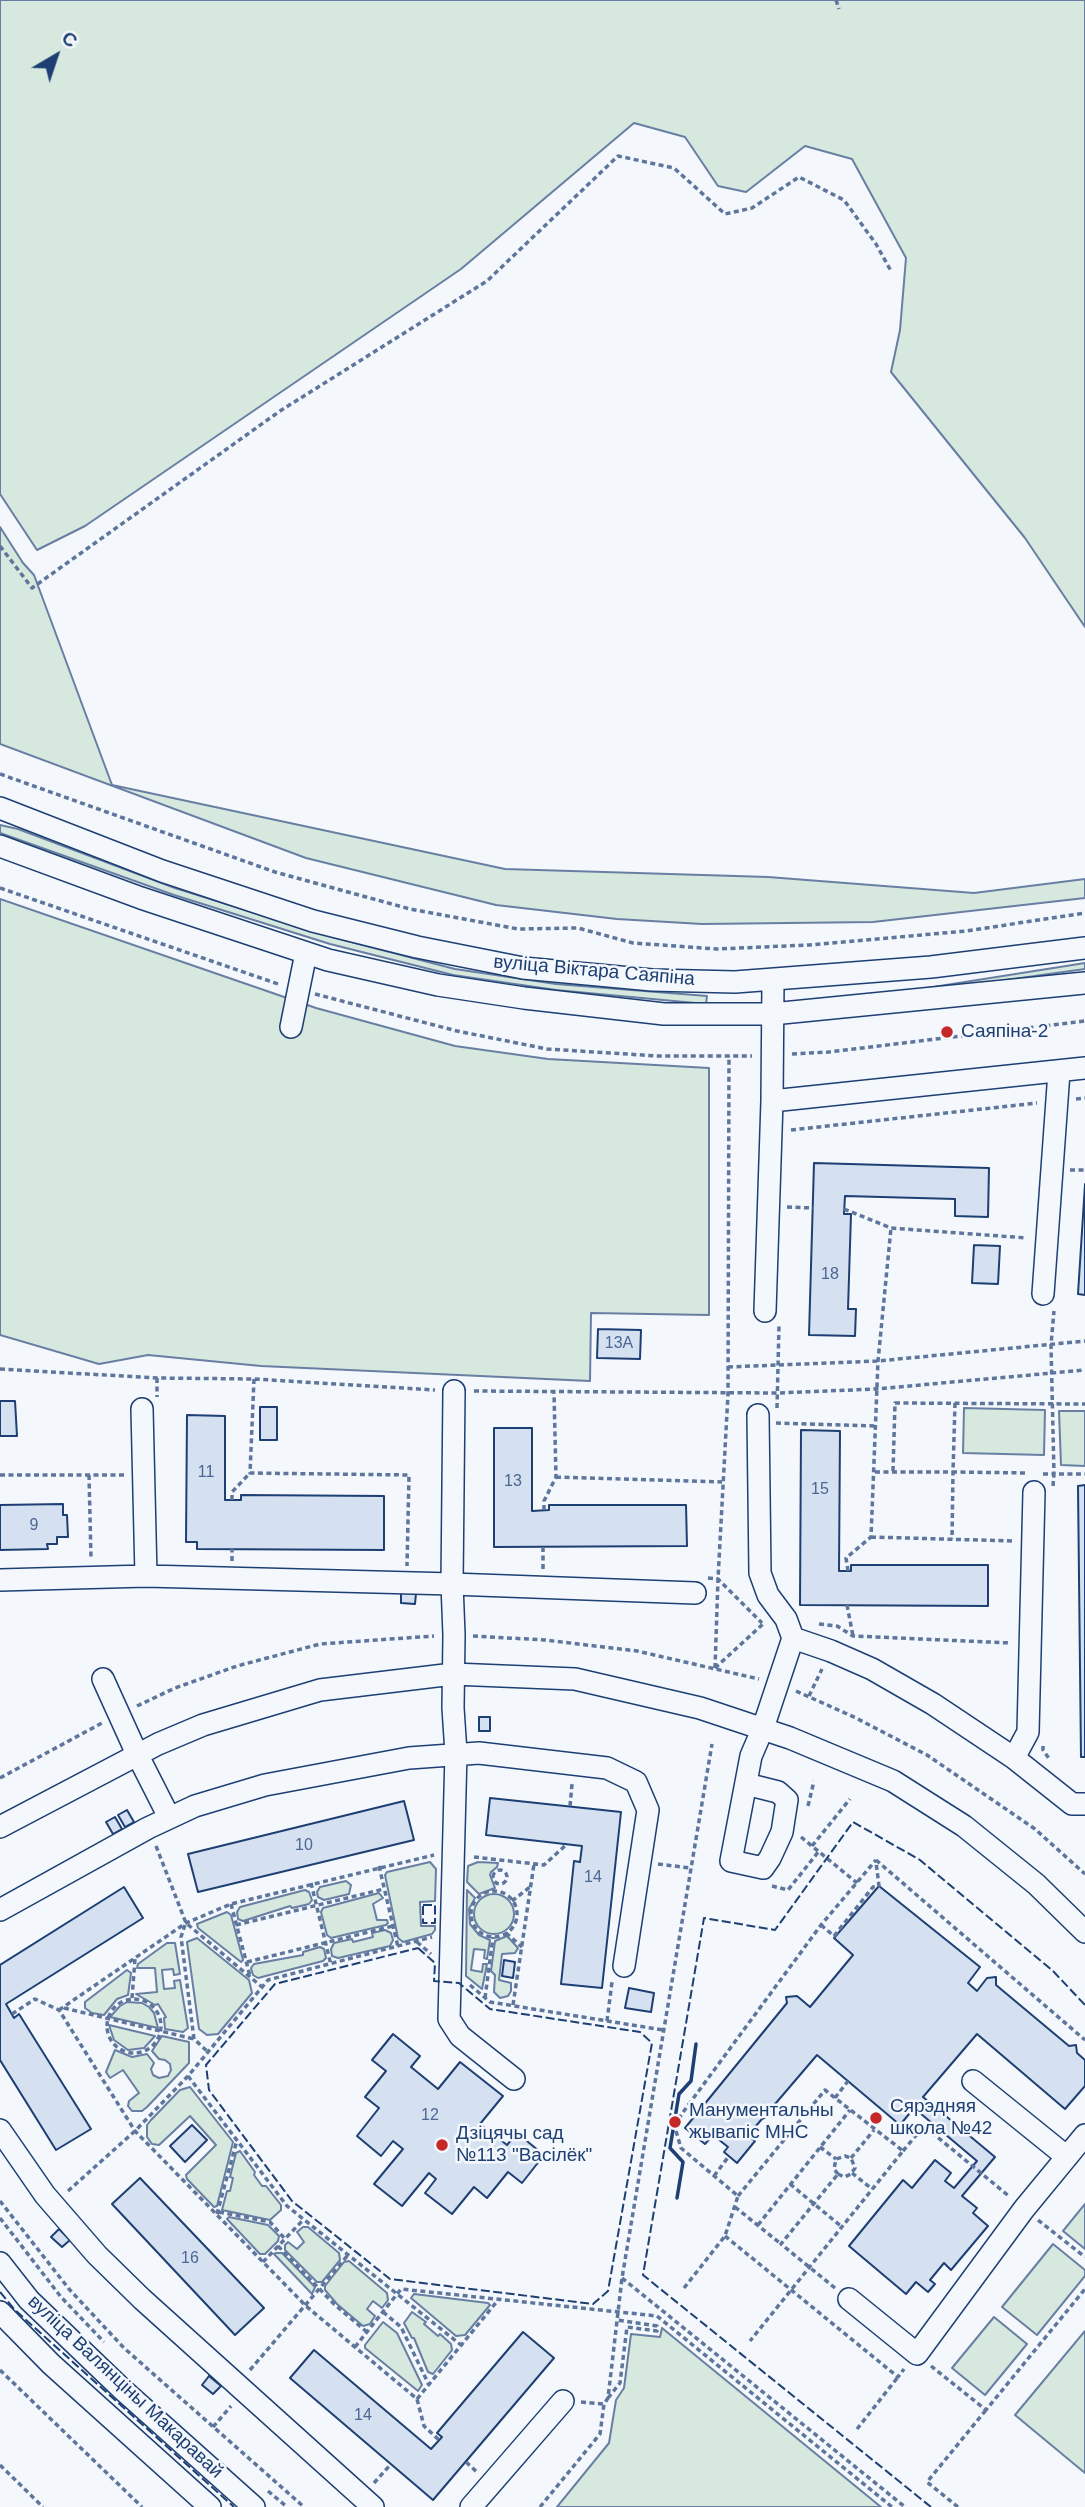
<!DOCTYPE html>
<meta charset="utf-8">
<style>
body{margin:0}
#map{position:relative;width:1085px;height:2507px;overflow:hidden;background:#f4f7fb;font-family:Arial,sans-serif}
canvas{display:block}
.north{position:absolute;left:21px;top:21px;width:70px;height:70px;-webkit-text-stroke:5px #f4f7fb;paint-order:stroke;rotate:39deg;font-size:19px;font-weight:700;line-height:28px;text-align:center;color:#1d3f73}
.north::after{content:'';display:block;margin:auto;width:24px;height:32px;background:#1d3f73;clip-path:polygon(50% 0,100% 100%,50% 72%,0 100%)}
</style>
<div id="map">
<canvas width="1085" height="2507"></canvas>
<div class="north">С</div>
</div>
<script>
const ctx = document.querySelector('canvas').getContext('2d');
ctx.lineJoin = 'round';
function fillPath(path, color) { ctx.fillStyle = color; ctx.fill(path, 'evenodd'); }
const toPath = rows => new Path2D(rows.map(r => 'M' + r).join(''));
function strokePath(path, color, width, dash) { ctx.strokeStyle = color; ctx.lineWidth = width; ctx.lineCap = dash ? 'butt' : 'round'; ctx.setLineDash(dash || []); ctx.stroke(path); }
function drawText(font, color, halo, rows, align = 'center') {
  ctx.font = font + ' Arial,sans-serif'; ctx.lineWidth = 5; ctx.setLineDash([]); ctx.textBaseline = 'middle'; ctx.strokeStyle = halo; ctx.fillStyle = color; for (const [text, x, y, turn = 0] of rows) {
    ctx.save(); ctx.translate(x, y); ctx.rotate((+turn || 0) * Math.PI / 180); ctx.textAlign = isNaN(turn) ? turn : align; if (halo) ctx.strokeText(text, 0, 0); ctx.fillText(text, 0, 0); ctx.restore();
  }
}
const green = toPath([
 [0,0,1085,0,1085,627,1025,538,891,372,900,330,906,258,852,159,805,146,746,192,718,186,685,137,634,123,461,269,85,526,37,550,0,494,0,0],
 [0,527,23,563,34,575,112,785,505,869,768,877,974,893,1085,879,1085,898,873,922,702,924,617,919,496,905,306,858,0,744,0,527],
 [0,825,18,829,175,888,332,937,455,969,556,984,707,996,706,1004,556,990,453,975,330,944,174,895,0,833,0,825],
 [0,899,316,1008,455,1046,548,1059,709,1068,709,1315,591,1313,590,1381,261,1366,148,1355,99,1364,0,1335,0,899],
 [1085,963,1085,969,927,991,927,988,1085,963],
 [964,1408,1045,1410,1044,1455,963,1453,964,1408],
 [1059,1411,1085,1411,1085,1466,1061,1465,1059,1411],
 [430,1862,436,1869,435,1901,420,1902,421,1926,435,1926,435,1930,432,1934,403,1942,398,1938,385,1875,387,1872,430,1862],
 [478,1862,498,1863,497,1867,491,1872,490,1875,495,1888,479,1894,467,1882,468,1866,478,1862],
 [346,1881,351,1885,349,1894,324,1900,318,1897,317,1892,320,1887,346,1881],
 [305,1890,309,1892,312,1900,309,1904,292,1908,290,1906,243,1921,238,1919,237,1912,240,1907,305,1890],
 [467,1890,475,1898,469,1909,470,1924,479,1935,490,1940,487,1959,484,1958,485,1950,474,1949,471,1970,482,1972,483,1964,487,1964,482,1989,466,1976,467,1890],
 [379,1893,383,1898,373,1904,377,1920,387,1920,388,1923,386,1925,331,1938,327,1935,321,1912,323,1908,379,1893],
 '474 1914a20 20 0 1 1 40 0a20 20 0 1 1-40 0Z',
 [227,1912,231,1915,243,1960,241,1962,198,1928,197,1924,227,1912],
 [385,1930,391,1933,393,1940,390,1946,338,1958,332,1956,331,1949,334,1943,352,1939,353,1942,373,1937,372,1933,385,1930],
 [507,1936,518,1948,515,1953,502,1954,499,1980,511,1983,511,1991,508,1996,500,1998,494,1992,495,1975,491,1971,495,1941,507,1936],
 [197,1938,249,1980,252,1993,218,2034,207,2035,199,2029,187,1942,197,1938],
 [167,1943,175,1943,180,1974,174,1975,173,1969,162,1970,164,1989,175,1988,174,1981,180,1980,188,2028,183,2032,165,2029,164,2018,166,2017,158,2004,155,2005,136,1994,157,1992,155,1968,137,1968,138,1964,167,1943],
 [320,1947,324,1949,326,1958,323,1961,258,1978,253,1975,251,1968,254,1964,303,1955,303,1952,320,1947],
 [127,1970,131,1973,128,1995,117,1999,104,2015,92,2013,85,2008,85,2002,127,1970],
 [127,2002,142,2003,149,2007,154,2013,158,2028,110,2017,120,2006,127,2002],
 [109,2025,155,2036,144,2048,128,2050,114,2040,109,2025],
 [162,2036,189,2042,189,2063,147,2107,142,2111,132,2111,128,2106,129,2101,139,2093,123,2070,110,2078,106,2072,115,2050,132,2057,147,2054,154,2063,151,2069,153,2075,159,2078,168,2076,171,2070,170,2064,165,2060,159,2059,152,2051,162,2036],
 [190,2087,233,2142,217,2206,214,2207,187,2179,186,2175,216,2145,190,2116,159,2145,152,2144,147,2137,147,2125,151,2120,180,2090,190,2087],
 [240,2151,255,2172,254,2175,262,2186,266,2186,281,2205,281,2210,270,2220,222,2210,227,2191,230,2191,233,2178,230,2177,236,2153,240,2151],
 [1085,2204,1085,2249,1063,2231,1085,2204],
 [229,2217,268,2225,279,2236,278,2241,265,2254,260,2254,227,2219,229,2217],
 [303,2227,308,2227,339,2253,340,2260,322,2282,317,2282,285,2250,285,2245,288,2242,297,2249,304,2242,297,2232,303,2227],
 [1053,2244,1085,2270,1085,2276,1037,2335,1002,2307,1053,2244],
 [276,2253,282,2253,315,2287,312,2294,274,2254,276,2253],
 [349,2261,387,2293,388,2300,382,2308,373,2301,367,2309,375,2316,370,2324,363,2326,337,2304,325,2290,325,2286,344,2262,349,2261],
 [414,2294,488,2303,490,2305,465,2335,456,2336,411,2298,414,2294],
 [412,2312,426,2322,424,2324,438,2336,440,2334,451,2344,452,2350,433,2374,428,2372,414,2338,412,2338,404,2323,412,2312],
 [994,2317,1027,2344,985,2395,952,2368,994,2317],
 [383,2322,397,2333,422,2385,418,2391,365,2348,365,2345,383,2322],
 [662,2328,881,2507,557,2507,609,2443,616,2400,624,2388,631,2334,660,2337,662,2328],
 [1085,2331,1085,2473,1015,2415,1085,2331]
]);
fillPath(green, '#d7e8df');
strokePath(green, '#687fa3', 2);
const building = toPath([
 [814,1163,989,1168,988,1217,955,1216,955,1199,845,1196,844,1214,851,1214,848,1309,856,1309,855,1336,809,1335,814,1163],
 [1085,1184,1085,1295,1078,1294,1085,1184],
 [974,1245,1000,1246,998,1284,972,1283,974,1245],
 [598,1329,641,1330,640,1359,597,1358,598,1329],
 [0,1401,15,1401,17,1436,0,1436,0,1401],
 [260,1407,277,1407,277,1440,260,1440,260,1407],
 [187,1415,225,1416,225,1500,241,1500,241,1495,384,1496,384,1550,197,1549,197,1542,186,1542,187,1415],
 [494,1428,532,1428,532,1511,549,1510,549,1505,686,1505,687,1546,494,1547,494,1428],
 [801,1430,840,1431,839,1571,851,1571,851,1565,988,1565,988,1606,800,1605,801,1430],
 [1085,1485,1085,1757,1081,1757,1078,1486,1085,1485],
 [63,1504,63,1515,67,1515,68,1537,57,1537,57,1544,47,1544,48,1549,0,1550,0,1505,63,1504],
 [401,1592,416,1593,415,1604,401,1603,401,1592],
 [479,1717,490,1717,490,1731,479,1731,479,1717],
 [490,1798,621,1812,602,1988,561,1984,574,1861,580,1862,582,1846,486,1835,490,1798],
 [404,1801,414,1840,198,1892,188,1854,404,1801],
 [127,1810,134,1822,125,1827,118,1815,127,1810],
 [115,1817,122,1829,113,1834,106,1822,115,1817],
 [879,1886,980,1967,968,1983,977,1991,987,1978,996,1977,996,1985,1069,2046,1076,2045,1077,2053,1085,2060,1085,2086,1065,2109,977,2034,923,2097,995,2157,962,2196,977,2208,973,2213,988,2226,951,2270,944,2263,930,2280,935,2284,928,2292,916,2282,906,2294,849,2246,903,2180,912,2188,935,2160,951,2173,945,2181,954,2188,977,2161,914,2108,900,2125,817,2055,770,2110,768,2116,762,2119,748,2135,755,2141,737,2163,724,2152,728,2147,713,2135,705,2144,685,2128,787,2003,786,1997,797,1996,810,2007,853,1955,834,1938,879,1886],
 [124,1887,143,1918,6,2004,14,2018,19,2014,91,2129,56,2150,0,2060,0,1965,124,1887],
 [504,1960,515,1962,513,1978,502,1976,504,1960],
 [629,1988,654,1993,651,2012,625,2008,629,1988],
 [393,2034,420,2056,411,2067,438,2089,460,2062,503,2096,480,2124,507,2145,517,2133,544,2155,522,2183,508,2172,487,2198,474,2187,452,2214,425,2193,436,2179,429,2173,402,2206,374,2184,403,2149,393,2141,381,2156,357,2136,379,2108,365,2097,386,2071,372,2060,393,2034],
 [192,2125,207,2140,185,2162,170,2146,192,2125],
 [140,2178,264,2308,235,2335,112,2204,140,2178],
 [59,2229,70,2240,62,2247,51,2237,59,2229],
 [523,2332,554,2358,433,2500,290,2378,314,2350,431,2449,442,2437,437,2433,523,2332],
 [209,2376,221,2386,213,2394,202,2385,209,2376]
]);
fillPath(building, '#d5e0f0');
strokePath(building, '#1d3f73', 2);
const minor = toPath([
 [0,808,162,871,313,921,417,947,523,968,652,980,735,982,931,967,1085,948],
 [0,846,141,898,328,960,438,985,524,998,664,1014,772,1014,1085,983],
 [291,1027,306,953],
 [772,1101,773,981],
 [1043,1294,1059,1072],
 [765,1311,772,1101,1085,1068],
 [454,1391,452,1584,454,1635,453,1708,456,1753,449,2019,460,2036,514,2079],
 [142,1409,146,1576],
 [0,1580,146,1576,452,1584,695,1593],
 [793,1638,831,1651,872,1669,933,1704,1014,1758,1028,1732,1034,1492],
 [103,1679,137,1754,169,1817],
 [1014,1758,1072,1804,1085,1804],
 [746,1784,778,1792,787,1800,782,1832,770,1858,763,1868,731,1861,751,1756,763,1728,793,1638,786,1619,768,1595,760,1573,758,1415],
 [0,1827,158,1744,203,1725,320,1690,453,1674,575,1679,700,1708,790,1738,893,1781,964,1826,1036,1884,1085,1932],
 [0,1910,148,1828,195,1806,265,1785,409,1758,479,1753,607,1768,636,1782,648,1810,624,1966],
 [973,2081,1067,2157],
 [0,2130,45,2195,97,2255,142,2299,373,2507],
 [0,2263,29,2300,123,2390,254,2507],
 [849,2299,917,2354,1024,2209,1085,2135],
 [0,2312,51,2364,210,2507],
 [471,2507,563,2401]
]);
strokePath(minor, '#1d3f73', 24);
strokePath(toPath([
 [836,0,839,9],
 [0,546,32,588,280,411,487,281,618,156,674,168,725,214,752,208,799,177,844,200,876,244,891,271],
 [0,774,275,872,410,909,518,929,578,928,633,943,717,949,809,945,966,931,1085,913],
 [0,888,281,985],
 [315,994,457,1031,547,1049,658,1056,752,1056],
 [792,1054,829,1052,1085,1021],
 [1076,1099,1085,1098],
 [791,1130,1037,1103],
 [1070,1170,1085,1170],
 [787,1207,813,1208],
 [844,1209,891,1228,1027,1238],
 [728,1367,878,1361,1085,1341],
 [0,1369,157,1378,254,1379,435,1390],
 [157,1378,157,1397],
 [254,1379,250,1473,409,1475,407,1566],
 [474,1391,777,1393,876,1389,1085,1370],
 [955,1403,953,1472,1028,1473],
 [777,1408,779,1325],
 [776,1423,875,1426],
 [893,1471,895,1403,1085,1404],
 [875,1472,953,1472,952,1539],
 [1043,1474,1054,1474,1051,1345,1054,1311],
 [0,1475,124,1475],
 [89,1475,91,1558],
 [556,1477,722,1482],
 [1053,1486,1054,1474,1085,1474],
 [232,1500,232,1492,250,1473],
 [544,1510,544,1501,556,1477,554,1393],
 [871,1537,1013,1541,1013,1543],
 [232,1561,232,1549],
 [543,1569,543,1547],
 [848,1571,846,1558,871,1537,878,1361,891,1228],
 [708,1578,718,1579,762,1623],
 [847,1605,853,1636],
 [819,1624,837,1626,853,1636,1011,1643],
 [473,1636,545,1640,637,1651,759,1679],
 [715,1668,718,1579,728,1394,729,1056],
 [715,1668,763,1624],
 [796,1691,856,1718,927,1755,1035,1829,1085,1874],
 [809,1696,822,1669],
 [137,1706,175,1688,237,1666,320,1644,434,1636],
 [1043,1746,1043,1750,1050,1760],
 [0,1778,102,1723],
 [570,1806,572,1784],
 [808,1806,814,1781],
 [801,1837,857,1883],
 [156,1846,186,1923,262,1987],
 [812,1846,850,1799],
 [474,1857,544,1865,567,1844],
 [876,1860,1085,2040],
 [658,1864,690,1868],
 [379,1866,398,1947],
 '493 1877a7 7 0 1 1 14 0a7 7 0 1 1-14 0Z',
 [311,1883,331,1965],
 [772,1886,788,1890,819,1851],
 '471 1914a23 23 0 1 1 46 0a23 23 0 1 1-46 0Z',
 [512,1901,530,1887],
 [231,1904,250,1976],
 [185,1925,181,1937,194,2039,208,2052],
 [236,1925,384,1889],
 [821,1925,834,1936,873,1887,879,1886,876,1862],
 [506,1933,522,1947],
 [417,1942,431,1954],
 [247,1962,393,1926],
 [470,1985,490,2002,663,2030],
 [132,1998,135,1959],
 [485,1998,493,1937],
 '107 2026a27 27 0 1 1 54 0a27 27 0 1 1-54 0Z',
 [513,2005,534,1864],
 [64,2008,194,2039],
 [59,2010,186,1923,231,1904,434,1855],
 [12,2014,35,1999,59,2010,135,2131,306,2306,417,2399,424,2426,439,2440],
 [607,2021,612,1982],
 [188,2076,287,2206,461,2345],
 [835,2098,848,2081],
 [820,2147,836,2159],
 [903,2151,924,2126,1010,2197],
 [851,2158,874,2130],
 [852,2173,872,2189],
 [838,2174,834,2169,836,2159,845,2156,851,2158],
 [838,2174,844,2177,851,2174,855,2168,851,2158],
 [714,2176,729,2156],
 [790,2184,842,2227],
 [68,2191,135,2131,188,2076,268,1980,432,1937],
 [738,2196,825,2090,903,2151,750,2341],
 [0,2201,69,2289,124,2348,304,2507],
 [735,2207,781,2244],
 [219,2212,270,2222,285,2239],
 [217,2214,237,2140],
 [0,2218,61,2297,104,2342],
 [1038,2220,1085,2257],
 [758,2225,850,2110],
 [725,2236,898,2377,904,2369],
 [278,2246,334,2304,367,2332],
 [263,2262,304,2219],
 [622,2278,905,2507],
 [684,2288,725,2236,738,2196,681,2148,676,2131,681,2115,821,1925,876,1860],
 [835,2288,781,2244,838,2174],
 [383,2312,401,2327,429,2385],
 [355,2347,401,2289,657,2316,892,2507],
 [931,2366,986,2410,1085,2289],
 [0,2370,142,2507],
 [250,2370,348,2255],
 [608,2398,620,2383,627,2327,657,2331,657,2326,617,2320],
 [417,2399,499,2299],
 [581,2402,604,2404],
 [213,2427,231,2406],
 [857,2429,898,2377],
 [466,2462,477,2472],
 [0,2465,43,2507],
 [374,2483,391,2464],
 [268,2491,287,2507],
 [540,2507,600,2434,604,2404,608,2398,622,2278,712,1744],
 [958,2507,927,2482,986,2410]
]), '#5e769c', 3.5, [5, 3.5]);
strokePath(minor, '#f4f7fb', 21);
strokePath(toPath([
 [423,1905,435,1905,435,1923,423,1923,423,1905],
 [418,1948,435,1963,434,1981,459,1983,490,2009,640,2032,652,2043,608,2291,593,2304,390,2279,292,2201,209,2090,206,2065,275,1984,418,1948],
 [0,2292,15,2310,234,2507],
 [931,2507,643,2275,704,1918,775,1930,853,1822,920,1860,1053,1971,1085,2005]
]), '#1d3f73', 2, [9, 3.5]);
strokePath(toPath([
 [677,2198,683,2162,670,2148,679,2094,691,2081,696,2044]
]), '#1d3f73', 3.5);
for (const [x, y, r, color] of [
 [947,1032,7,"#c62828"],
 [876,2118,7,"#c62828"],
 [675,2122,7,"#c62828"],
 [442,2145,7,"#c62828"]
]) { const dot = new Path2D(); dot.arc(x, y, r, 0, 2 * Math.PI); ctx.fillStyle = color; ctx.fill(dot); strokePath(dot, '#f4f7fb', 2.5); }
drawText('16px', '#4b6792', null, [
 ["18",830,1275],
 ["13А",619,1344],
 ["11",206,1473],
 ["13",513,1482],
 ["15",820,1490],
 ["9",34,1526],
 ["10",304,1846],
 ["14",593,1878],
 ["12",430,2116],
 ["16",190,2259],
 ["14",363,2416]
]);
drawText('19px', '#1d3f73', '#f4f7fb', [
 ["вуліца Віктара Саяпіна",594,971,5],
 ["вуліца Валянціны Макаравай",125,2387,43]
]);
drawText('19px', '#1d3f73', '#f4f7fb', [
 ["Саяпіна-2",961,1032],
 ["Сярэдняя",890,2107],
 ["школа №42",890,2129],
 ["Манументальны",689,2111],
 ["жывапіс МНС",689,2133],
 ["Дзіцячы сад",456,2134],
 ["№113 \"Васілёк\"",456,2156]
], 'left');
</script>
